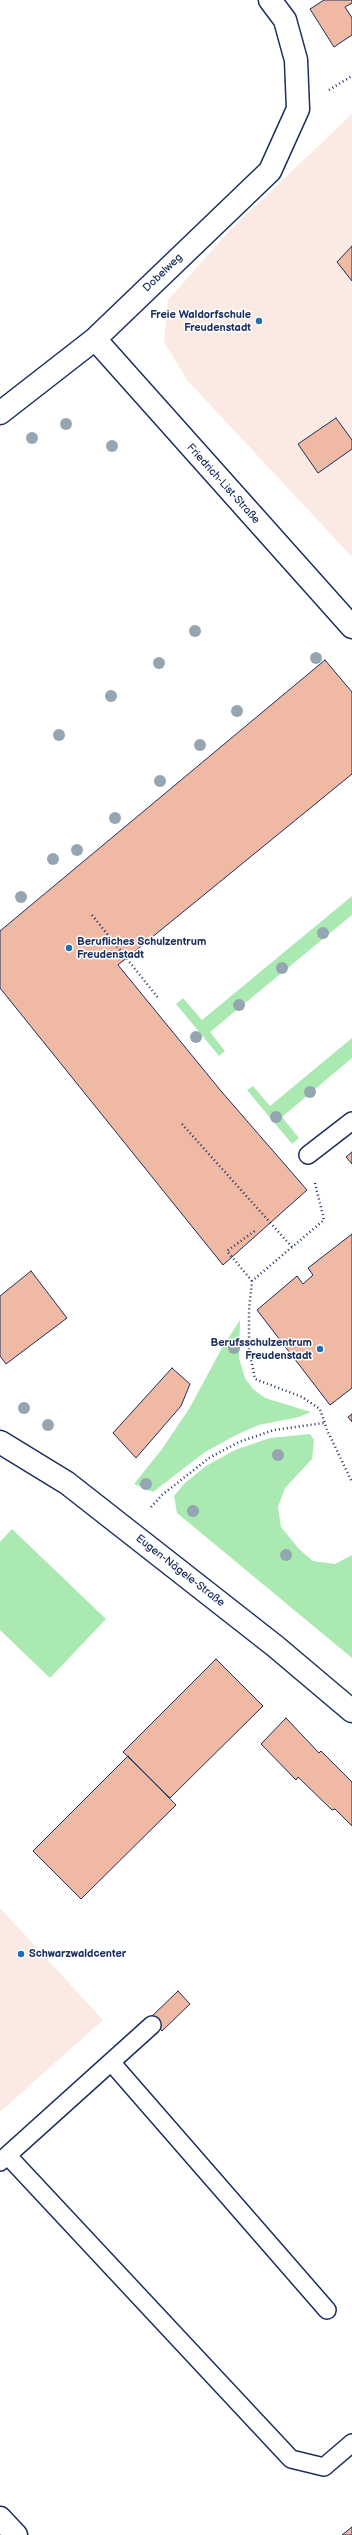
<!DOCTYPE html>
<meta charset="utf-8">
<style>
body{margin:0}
canvas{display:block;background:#fff}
</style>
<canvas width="352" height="2535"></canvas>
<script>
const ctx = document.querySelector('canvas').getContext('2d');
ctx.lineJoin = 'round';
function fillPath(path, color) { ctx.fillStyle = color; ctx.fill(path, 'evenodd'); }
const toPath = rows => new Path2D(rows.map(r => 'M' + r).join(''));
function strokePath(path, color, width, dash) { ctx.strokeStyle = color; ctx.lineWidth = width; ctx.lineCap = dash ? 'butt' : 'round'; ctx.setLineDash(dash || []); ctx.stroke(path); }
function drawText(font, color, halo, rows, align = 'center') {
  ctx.font = font + ' "Balsamiq Sans",sans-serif'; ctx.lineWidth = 3; ctx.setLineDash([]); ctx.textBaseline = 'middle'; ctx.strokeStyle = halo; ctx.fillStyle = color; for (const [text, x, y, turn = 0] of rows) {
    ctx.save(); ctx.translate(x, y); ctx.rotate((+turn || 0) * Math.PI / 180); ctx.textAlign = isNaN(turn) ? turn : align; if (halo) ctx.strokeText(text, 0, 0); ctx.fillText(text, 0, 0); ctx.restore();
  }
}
fillPath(toPath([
 [352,114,352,557,187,380,164,342,168,300,229,231],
 [0,1908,103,2020,0,2112]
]), '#faeae3');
fillPath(toPath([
 [352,896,352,915,210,1032,225,1051,219,1056,176,1004,183,998,202,1020],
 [352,1038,352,1058,282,1117,299,1138,292,1144,247,1090,253,1086,270,1106],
 [240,1320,239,1358,245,1378,253,1389,265,1398,311,1412,299,1417,259,1425,238,1434,205,1452,153,1492,134,1484,162,1449,189,1409,222,1348],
 [310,1434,314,1440,312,1459,285,1488,278,1507,281,1527,299,1549,313,1561,335,1564,352,1555,352,1658,177,1513,174,1496,185,1483,206,1466,235,1450,270,1438],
 [12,1529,106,1619,50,1678,0,1630,0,1542]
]), '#aae9b1');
const building = toPath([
 [324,0,352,0,352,3,345,7,352,18,352,35,334,47,310,9,324,0],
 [352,246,352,281,337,262,352,246],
 [336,418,352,440,352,449,318,473,298,444,336,418],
 [325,660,352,692,352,774,118,965,221,1091,307,1190,223,1265,0,988,0,931,325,660],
 [352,1152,352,1164,346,1157,352,1152],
 [352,1234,352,1388,330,1405,257,1310,297,1276,303,1284,313,1275,308,1268,352,1234],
 [31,1271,67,1318,6,1364,0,1356,0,1296,31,1271],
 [172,1368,190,1384,181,1406,136,1458,113,1433,172,1368],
 [352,1414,352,1422,348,1417,352,1414],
 [216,1659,263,1706,170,1798,123,1752,216,1659],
 [286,1718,319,1753,321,1751,352,1782,352,1826,335,1809,332,1810,298,1777,296,1780,261,1744,286,1718],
 [128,1756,176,1805,81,1899,33,1851,128,1756],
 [178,1991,190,2004,162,2031,150,2018,178,1991],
 [352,2527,352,2535,342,2535,352,2527]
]);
fillPath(building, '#efb9a3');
strokePath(building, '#1b2f5e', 1);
const lane = toPath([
 [308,1155,352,1121],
 [111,2062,327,2310],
 [8,2156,291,2459,324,2467,352,2443],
 [0,2162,152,2025]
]);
const street = toPath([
 [95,339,352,627],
 [0,413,95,339,270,171,298,109,296,60,285,20,270,0],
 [0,1442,67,1483,275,1646,352,1711],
 [0,2518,16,2535]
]);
strokePath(lane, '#1b2f5e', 20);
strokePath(street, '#1b2f5e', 25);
strokePath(toPath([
 [329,90,352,76],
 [92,915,159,999],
 [182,1124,292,1247],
 [315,1183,324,1220,252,1281,249,1310,249,1349,255,1379,302,1397,320,1409,327,1430,352,1482],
 [252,1281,227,1251,256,1230],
 [151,1507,162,1495,209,1458,239,1442,274,1430,324,1423]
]), '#1b2f5e', 2.5, [1, 3]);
strokePath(lane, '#fff', 17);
strokePath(street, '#fff', 22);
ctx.fillStyle = '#95a6b2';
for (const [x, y] of [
 [66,424],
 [32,438],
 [112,446],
 [195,631],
 [316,658],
 [159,663],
 [111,696],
 [237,711],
 [59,735],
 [200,745],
 [160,781],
 [115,818],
 [77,850],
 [53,859],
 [21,897],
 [323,933],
 [282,968],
 [239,1005],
 [196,1037],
 [310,1092],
 [276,1117],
 [234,1348],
 [24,1408],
 [48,1425],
 [278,1455],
 [146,1484],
 [193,1511],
 [286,1555]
]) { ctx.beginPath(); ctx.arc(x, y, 6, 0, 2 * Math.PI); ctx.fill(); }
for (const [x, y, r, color] of [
 [259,321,4,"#1f6fb2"],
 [69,948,4,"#1f6fb2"],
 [320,1349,4,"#1f6fb2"],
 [21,1954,4,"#1f6fb2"]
]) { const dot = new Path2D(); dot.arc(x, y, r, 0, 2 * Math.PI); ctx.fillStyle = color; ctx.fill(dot); strokePath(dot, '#fff', 1.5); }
drawText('11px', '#1b2f5e', '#fff', [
 ["Dobelweg",163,273,-44],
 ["Friedrich-List-Straße",223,484,48],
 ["Eugen-Nägele-Straße",180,1571,38]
]);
drawText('bold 11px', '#1b2f5e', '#fff', [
 ["Freie Waldorfschule",251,315],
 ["Freudenstadt",251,328],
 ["Berufliches Schulzentrum",77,942,"left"],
 ["Freudenstadt",77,955,"left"],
 ["Berufsschulzentrum",312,1343],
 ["Freudenstadt",312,1356],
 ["Schwarzwaldcenter",29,1954,"left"]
], 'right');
</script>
